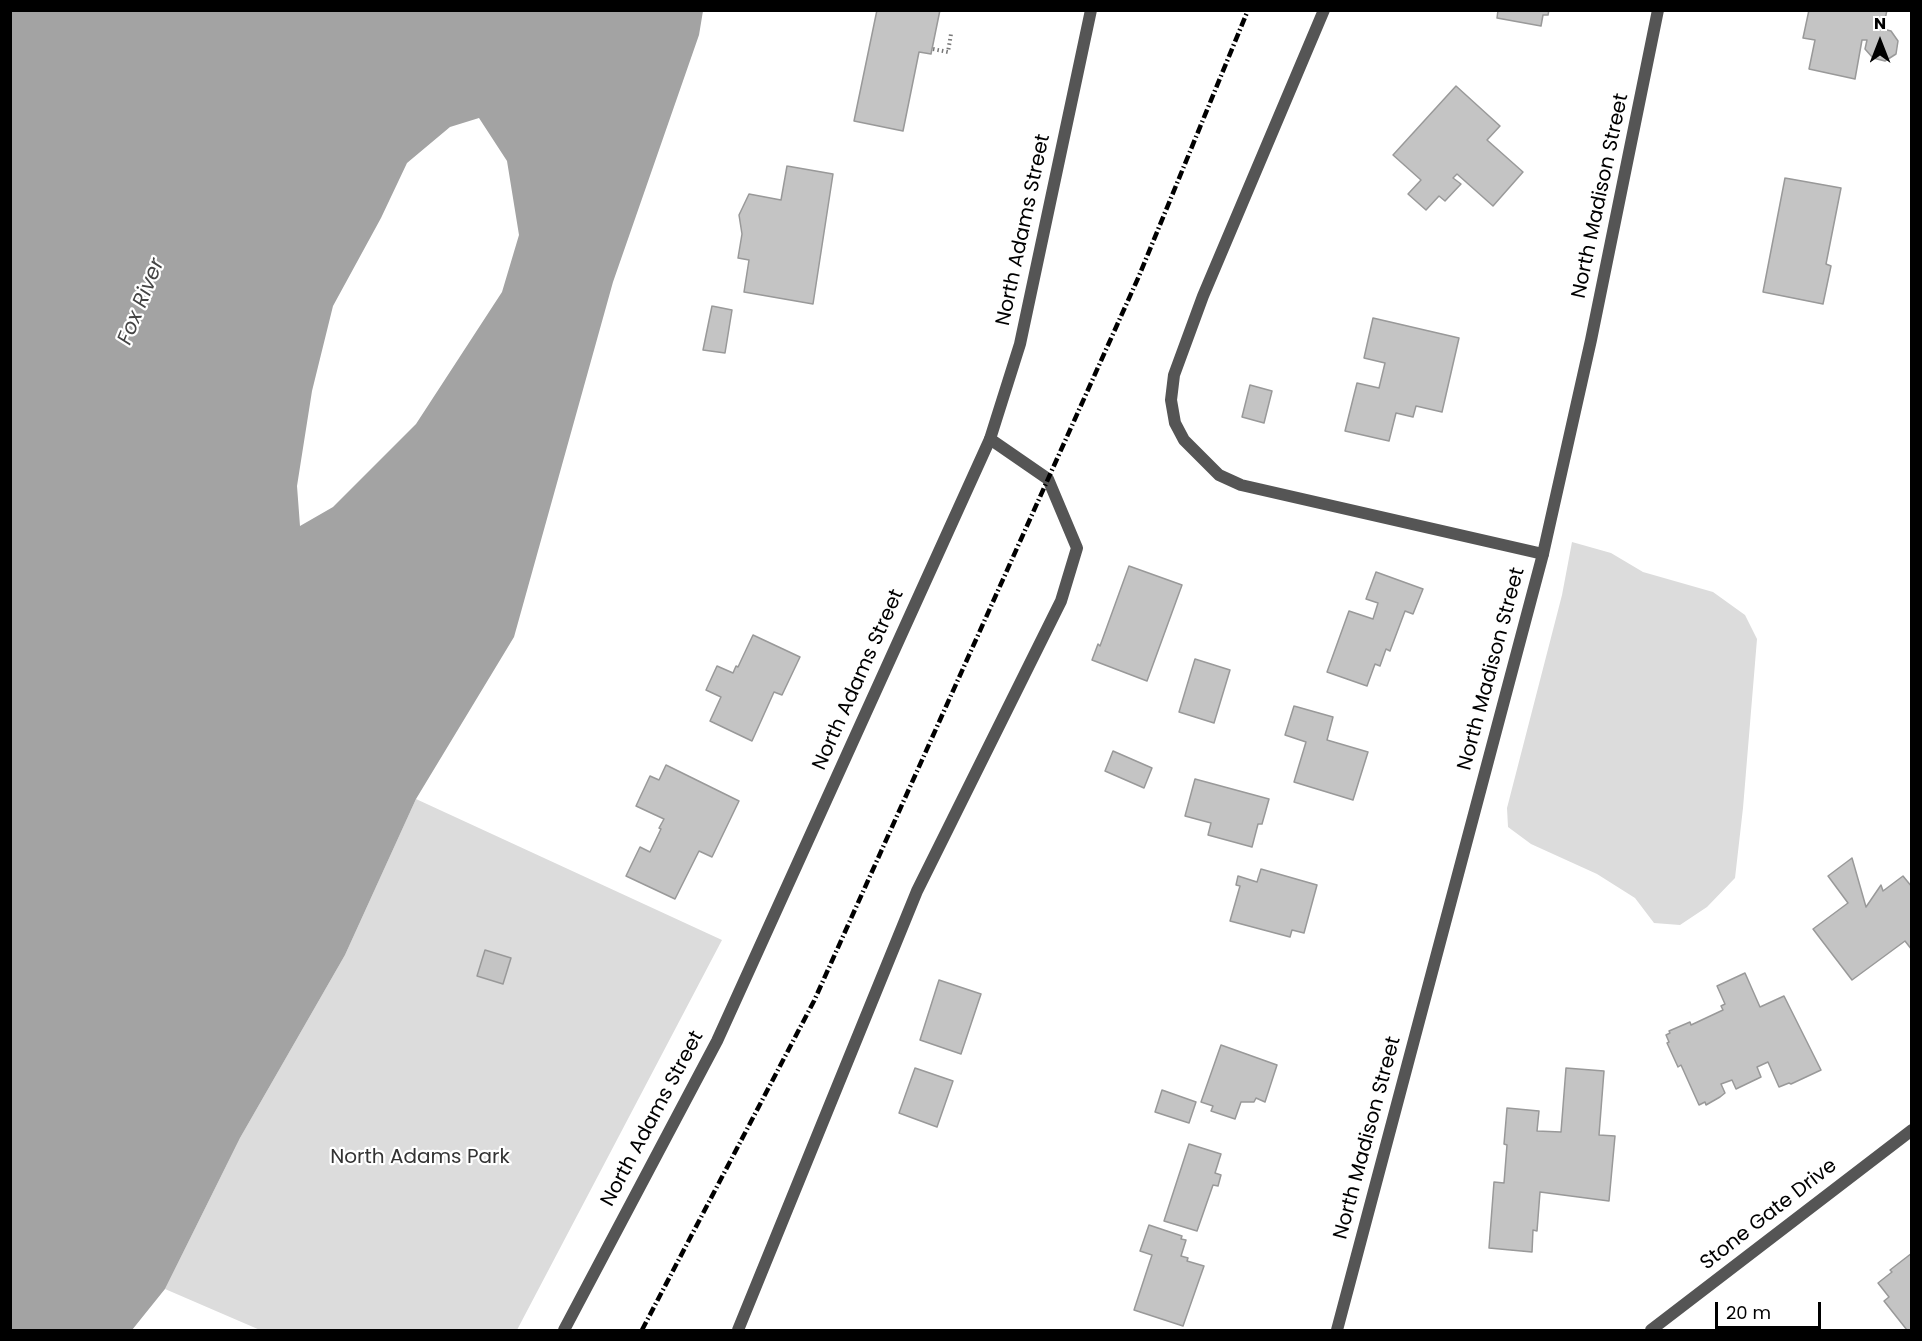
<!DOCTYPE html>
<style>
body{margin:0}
#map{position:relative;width:1922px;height:1341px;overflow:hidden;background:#fff;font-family:Poppins,sans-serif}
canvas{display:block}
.frame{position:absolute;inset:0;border:12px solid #000;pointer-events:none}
.north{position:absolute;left:1850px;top:12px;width:60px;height:60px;-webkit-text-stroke:4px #fff;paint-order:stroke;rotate:0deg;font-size:16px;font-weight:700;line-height:24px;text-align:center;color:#000}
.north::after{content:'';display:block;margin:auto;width:21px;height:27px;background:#000;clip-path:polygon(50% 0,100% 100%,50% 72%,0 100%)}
.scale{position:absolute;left:1715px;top:1302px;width:106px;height:27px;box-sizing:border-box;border:3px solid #000;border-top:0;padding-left:8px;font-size:18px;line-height:21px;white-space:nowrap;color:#000;-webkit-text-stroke:4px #fff;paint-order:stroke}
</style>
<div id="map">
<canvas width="1922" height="1341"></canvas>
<div class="frame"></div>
<div class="north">N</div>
<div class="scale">20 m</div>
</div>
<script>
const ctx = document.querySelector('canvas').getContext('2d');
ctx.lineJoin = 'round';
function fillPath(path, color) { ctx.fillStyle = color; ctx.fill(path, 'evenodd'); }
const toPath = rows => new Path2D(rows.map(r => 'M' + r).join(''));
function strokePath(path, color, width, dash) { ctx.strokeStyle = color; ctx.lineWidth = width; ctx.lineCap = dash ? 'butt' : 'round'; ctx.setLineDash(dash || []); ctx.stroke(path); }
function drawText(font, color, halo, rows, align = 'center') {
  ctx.font = font + ' Poppins,sans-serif'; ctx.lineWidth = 4.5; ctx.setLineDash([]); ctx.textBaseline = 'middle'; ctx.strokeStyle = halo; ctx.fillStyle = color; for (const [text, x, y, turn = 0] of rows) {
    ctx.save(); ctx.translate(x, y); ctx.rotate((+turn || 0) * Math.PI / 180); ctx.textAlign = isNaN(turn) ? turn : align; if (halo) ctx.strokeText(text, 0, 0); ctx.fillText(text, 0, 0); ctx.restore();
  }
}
fillPath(toPath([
 [1572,542,1611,553,1643,572,1713,592,1745,615,1757,639,1743,808,1735,878,1707,907,1680,925,1654,923,1635,898,1597,874,1531,844,1508,827,1507,808,1562,595],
 [416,799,722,940,517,1330,260,1330,165,1289,240,1138,345,955]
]), '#dcdcdc');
fillPath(toPath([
 [13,10,703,11,699,35,613,282,514,637,416,799,345,955,240,1138,165,1289,132,1330,11,1330,10,17],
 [479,118,507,161,519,235,502,292,416,424,333,507,300,526,297,486,312,391,333,306,381,218,407,163,450,127]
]), '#a3a3a3');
const building = toPath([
 [877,10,940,10,931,54,919,52,903,131,854,121,877,10],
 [1498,10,1549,10,1548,15,1543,15,1541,26,1497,18,1498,10],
 [1809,10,1887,10,1883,29,1891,31,1898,41,1896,54,1885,61,1873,58,1865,49,1867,40,1862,40,1855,79,1809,69,1815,40,1803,38,1809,10],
 [1456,86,1500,126,1487,140,1523,172,1493,206,1457,174,1453,178,1461,184,1445,201,1439,196,1426,210,1408,194,1421,180,1393,155,1456,86],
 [787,166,833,174,813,304,744,292,749,260,738,258,742,234,739,215,749,194,781,200,787,166],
 [1785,178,1841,188,1826,264,1831,266,1823,304,1763,292,1785,178],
 [712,306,732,310,725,353,703,350,712,306],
 [1373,318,1459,338,1442,412,1416,406,1413,417,1396,413,1389,441,1345,431,1357,383,1379,388,1385,363,1364,358,1373,318],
 [1250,385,1272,391,1264,423,1242,417,1250,385],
 [1129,566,1182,585,1147,681,1092,660,1098,644,1100,646,1129,566],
 [1376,572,1423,589,1413,614,1405,611,1390,651,1386,649,1380,666,1375,664,1367,686,1327,672,1349,611,1373,619,1378,603,1366,599,1376,572],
 [753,635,800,657,782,695,774,692,752,741,710,721,721,697,706,690,717,666,733,673,736,666,738,667,753,635],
 [1195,659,1230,670,1214,723,1179,712,1195,659],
 [1294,706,1333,717,1327,740,1368,752,1353,800,1294,782,1306,742,1285,735,1294,706],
 [1113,751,1152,768,1144,788,1105,771,1113,751],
 [666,765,739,801,712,857,699,851,675,899,626,876,640,847,650,852,661,829,659,828,664,819,636,806,650,776,659,780,666,765],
 [1195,779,1269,799,1262,824,1258,824,1252,847,1208,835,1211,823,1185,816,1195,779],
 [1852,858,1866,907,1881,885,1883,891,1903,876,1912,887,1912,950,1905,941,1852,980,1813,929,1848,903,1828,876,1852,858],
 [1261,869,1317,885,1304,933,1292,930,1290,937,1230,921,1240,886,1236,885,1238,876,1257,882,1261,869],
 [485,950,511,958,503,984,477,976,485,950],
 [1745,973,1760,1007,1784,996,1821,1070,1791,1084,1789,1083,1779,1087,1768,1062,1757,1067,1761,1077,1736,1089,1732,1080,1721,1084,1725,1093,1720,1097,1706,1105,1705,1102,1699,1105,1681,1065,1678,1067,1667,1043,1669,1042,1666,1035,1670,1033,1669,1031,1690,1022,1691,1025,1723,1010,1721,1006,1725,1004,1717,986,1745,973],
 [939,980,981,994,961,1054,920,1040,939,980],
 [1221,1045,1277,1065,1265,1102,1256,1098,1254,1102,1241,1102,1235,1119,1211,1111,1213,1106,1201,1102,1221,1045],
 [915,1068,953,1081,937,1127,899,1113,915,1068],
 [1566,1068,1604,1071,1599,1135,1615,1136,1609,1201,1540,1192,1537,1231,1533,1230,1532,1252,1489,1248,1494,1182,1504,1183,1507,1145,1504,1144,1507,1108,1539,1111,1537,1131,1561,1132,1566,1068],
 [1162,1090,1196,1102,1189,1123,1155,1112,1162,1090],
 [1189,1144,1221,1154,1215,1173,1221,1175,1218,1186,1213,1185,1197,1231,1164,1221,1189,1144],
 [1149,1225,1182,1236,1181,1239,1186,1240,1181,1256,1188,1258,1187,1261,1204,1266,1183,1326,1134,1310,1152,1255,1140,1251,1149,1225],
 [1912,1253,1912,1330,1907,1330,1884,1301,1889,1297,1878,1283,1892,1272,1890,1270,1912,1253]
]);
fillPath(building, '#c4c4c4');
strokePath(building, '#999', 1.5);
strokePath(toPath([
 [933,49,948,52,951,34]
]), '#777', 4, [1.5, 3]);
strokePath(toPath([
 [1324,10,1203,296,1174,375,1171,400,1175,423,1184,440,1219,475,1241,485,1543,554],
 [738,1330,917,891,1061,601,1077,548,1048,479,990,439]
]), '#555', 12);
strokePath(toPath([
 [564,1330,717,1041,990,439,1020,344,1091,10],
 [1651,1330,1912,1130]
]), '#555', 12);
strokePath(toPath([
 [1337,1330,1543,554,1591,340,1658,10]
]), '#555', 12);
strokePath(toPath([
 [642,1330,814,1001,1139,276,1248,10]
]), '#000', 4.5, [9, 3, 1.5, 3]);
drawText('20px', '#000', '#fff', [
 ["North Madison Street",1601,196,-78],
 ["North Adams Street",1024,230,-78],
 ["North Madison Street",1492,669,-75],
 ["North Adams Street",859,680,-66],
 ["North Adams Street",653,1119,-62],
 ["North Madison Street",1368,1138,-75],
 ["Stone Gate Drive",1769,1215,-38]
]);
drawText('20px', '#333', '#fff', [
 ["North Adams Park",420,1158]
]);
drawText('italic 21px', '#444', '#fff', [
 ["Fox River",142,302,-68]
]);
</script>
